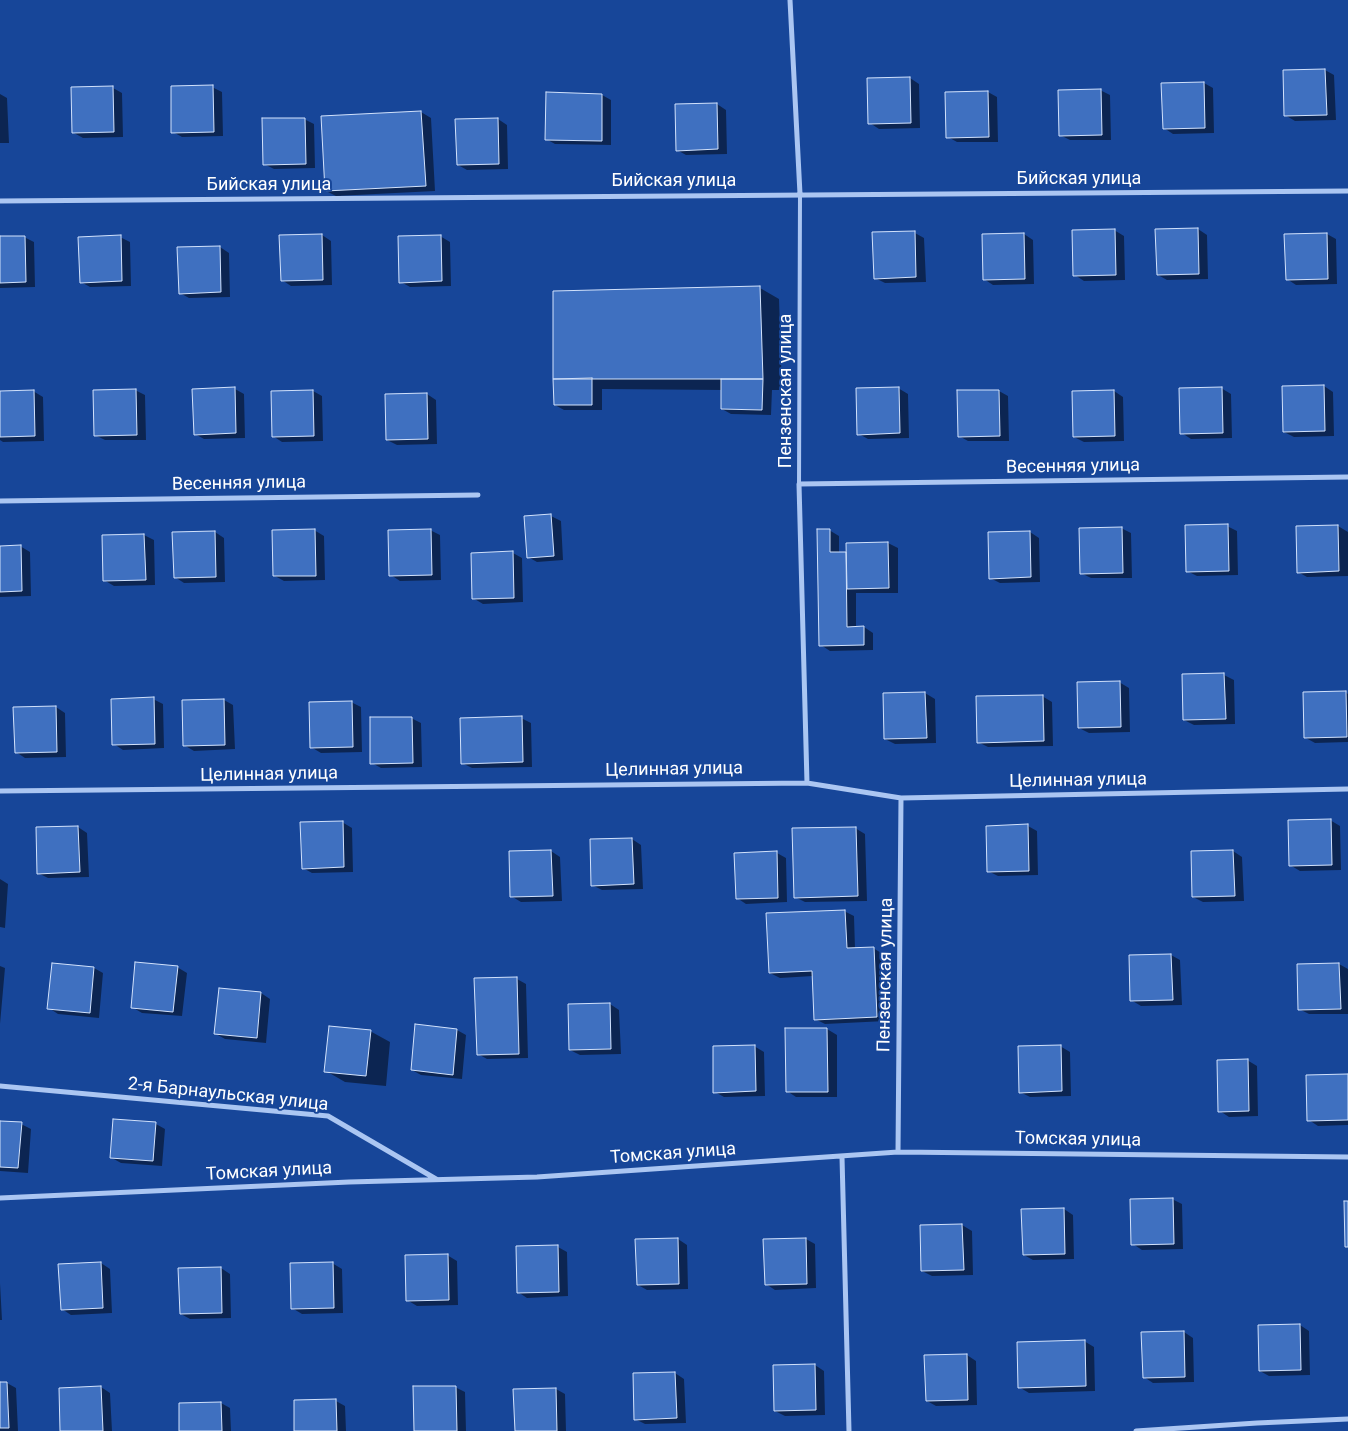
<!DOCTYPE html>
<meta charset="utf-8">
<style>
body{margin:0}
canvas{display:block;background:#174699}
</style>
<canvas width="1348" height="1431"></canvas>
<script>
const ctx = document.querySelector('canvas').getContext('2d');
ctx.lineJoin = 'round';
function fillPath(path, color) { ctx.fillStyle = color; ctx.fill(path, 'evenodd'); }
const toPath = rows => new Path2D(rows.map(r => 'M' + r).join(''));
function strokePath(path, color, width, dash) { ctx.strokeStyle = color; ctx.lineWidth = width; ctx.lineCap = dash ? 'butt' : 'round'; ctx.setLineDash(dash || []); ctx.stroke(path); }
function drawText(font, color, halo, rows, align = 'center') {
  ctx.font = font + ' Roboto,sans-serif'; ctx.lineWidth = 4; ctx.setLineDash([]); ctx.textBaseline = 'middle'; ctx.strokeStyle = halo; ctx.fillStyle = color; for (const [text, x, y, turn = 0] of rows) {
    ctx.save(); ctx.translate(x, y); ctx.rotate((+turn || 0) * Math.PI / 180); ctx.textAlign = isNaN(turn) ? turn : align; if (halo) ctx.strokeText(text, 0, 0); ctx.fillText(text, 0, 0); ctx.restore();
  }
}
fillPath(toPath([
 [1325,70,1334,75,1336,120,1295,121,1285,115],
 [910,78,919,84,920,128,879,129,870,123],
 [1204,83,1213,88,1214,133,1173,134,1164,128],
 [212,87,222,92,223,136,182,137,173,132],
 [113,88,122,93,123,137,83,138,74,133],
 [1100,90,1110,95,1111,140,1070,140,1060,135],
 [988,92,997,97,998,142,957,142,948,137],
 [0,94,7,98,9,143,0,143],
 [602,95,611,100,611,145,555,144,546,139],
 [717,104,726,110,727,154,686,155,677,150],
 [421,112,431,118,435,191,336,196,326,191,322,117],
 [304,119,314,124,315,168,274,169,264,164],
 [498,119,507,125,508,169,467,170,458,165],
 [1198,229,1207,235,1208,279,1167,280,1158,275],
 [1114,230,1124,236,1125,280,1084,281,1075,275],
 [915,233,924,238,926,282,885,283,875,278],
 [1024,234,1033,240,1034,284,993,285,984,279],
 [1327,234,1336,239,1337,284,1296,285,1287,279],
 [322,235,331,241,332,285,291,286,282,280],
 [440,236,450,242,451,286,410,287,401,282],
 [24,237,34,242,35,287,0,288,0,238],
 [120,237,130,242,131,286,90,287,81,282],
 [220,247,229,253,230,297,189,298,180,293],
 [760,288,779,299,782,390,772,390,771,415,731,414,722,409,722,390,602,389,602,410,564,410,555,405,554,293],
 [1324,386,1333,392,1334,436,1294,437,1284,432],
 [898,388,908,394,909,438,868,439,859,434],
 [1221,388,1231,394,1232,438,1191,439,1182,433],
 [235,389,244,394,245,438,204,439,195,434],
 [135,390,145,395,146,440,105,440,95,435],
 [33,391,43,397,44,441,3,442,0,440,0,392],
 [313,391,322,396,323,441,282,442,273,436],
 [999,391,1008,396,1009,441,968,441,959,436],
 [1114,391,1123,397,1124,441,1084,442,1074,437],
 [427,394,436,400,437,444,397,445,387,440],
 [551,516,561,521,563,560,537,562,528,557],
 [1227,526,1237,531,1238,575,1197,576,1187,571],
 [1338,526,1348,532,1348,576,1307,577,1298,572,1297,527],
 [1121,528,1131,533,1132,578,1091,578,1081,573],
 [314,530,324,536,325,580,284,581,275,576],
 [430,530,440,535,441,580,400,581,391,575],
 [829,530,839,536,839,553,848,553,847,544,888,543,898,548,898,593,856,593,856,628,864,627,873,633,873,650,830,651,821,645],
 [215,532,224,538,225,582,184,583,175,577],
 [1030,532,1039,538,1040,582,1000,583,990,578],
 [144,535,154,540,155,585,114,586,104,580,104,536],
 [20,546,30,552,31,596,0,597,0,547],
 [513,553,522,558,523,602,483,604,473,598],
 [1183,675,1224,675,1234,680,1235,724,1194,725,1184,720],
 [1119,682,1129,688,1130,732,1089,733,1079,728],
 [1345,692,1348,694,1348,742,1315,743,1306,738],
 [925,693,935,699,936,743,895,744,885,739,884,695],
 [1042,696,1052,702,1053,746,988,747,978,742],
 [153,699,163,704,164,748,123,750,114,744],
 [224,700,233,705,235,749,194,751,184,745],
 [351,702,361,707,362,752,321,753,311,747],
 [56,707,65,713,66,757,25,758,16,752],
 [411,718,421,723,422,767,381,768,372,763],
 [521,718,531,723,532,767,472,768,462,763],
 [1330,820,1340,826,1341,870,1300,871,1290,865],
 [342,822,352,828,353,872,312,873,303,868],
 [1028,826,1037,831,1038,875,998,876,988,871],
 [78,827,87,833,89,877,48,878,38,873],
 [855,828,865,834,867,901,805,902,795,897],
 [632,839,641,845,643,889,602,890,592,885],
 [551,851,560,857,562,901,521,902,511,896],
 [1233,851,1242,857,1244,901,1203,902,1193,897],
 [777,853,786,858,787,902,746,904,737,898],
 [0,879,8,884,5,928,0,927],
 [844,911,854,916,855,949,873,948,883,954,886,1021,825,1024,815,1019,813,976,780,978,770,973],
 [1171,955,1180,960,1182,1005,1141,1006,1131,1000],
 [53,964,94,968,103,973,99,1018,58,1014,49,1008],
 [1339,964,1348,969,1348,1014,1309,1014,1299,1009],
 [0,966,5,968,0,1024],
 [177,967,187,973,182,1016,142,1013,132,1007],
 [517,979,526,984,528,1058,487,1059,478,1054],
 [261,993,270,999,266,1043,225,1039,216,1034],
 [610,1004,619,1010,621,1054,580,1055,570,1050],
 [786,1029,827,1029,837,1035,837,1097,796,1097,787,1091],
 [457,1030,466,1035,462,1079,421,1075,412,1070],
 [370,1031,390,1042,386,1086,345,1082,326,1071],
 [754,1046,764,1052,765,1096,724,1097,715,1092],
 [1060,1046,1070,1052,1071,1096,1030,1097,1020,1092],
 [1247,1060,1257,1066,1258,1116,1229,1117,1220,1111],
 [1348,1075,1348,1125,1318,1126,1309,1120],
 [0,1122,21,1124,31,1129,28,1173,0,1171],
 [156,1124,165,1129,162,1166,121,1163,112,1158],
 [1172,1199,1182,1204,1183,1249,1142,1250,1133,1244],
 [1064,1209,1073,1215,1074,1259,1033,1260,1024,1255],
 [962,1225,972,1231,973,1275,932,1276,922,1271,921,1226],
 [678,1239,687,1245,688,1289,647,1290,638,1285],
 [806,1239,815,1244,816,1288,775,1290,766,1284],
 [558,1247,567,1252,568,1296,527,1298,518,1292],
 [447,1255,457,1261,458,1305,417,1306,407,1300],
 [101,1263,110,1269,112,1313,71,1315,62,1309],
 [332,1263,342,1269,343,1313,302,1314,292,1308],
 [221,1268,230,1274,231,1318,190,1319,181,1314],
 [0,1283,2,1320,0,1320],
 [1300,1325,1309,1331,1310,1375,1269,1376,1260,1371],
 [1184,1332,1193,1338,1194,1382,1153,1383,1144,1377],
 [1084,1341,1094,1347,1095,1391,1029,1393,1019,1387],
 [967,1355,976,1361,977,1405,936,1406,927,1401],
 [815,1365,824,1371,825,1415,785,1416,775,1411],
 [675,1373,684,1379,686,1423,645,1424,635,1419],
 [0,1383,7,1383,16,1388,18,1431,0,1431],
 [101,1387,110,1393,112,1431,62,1431],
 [455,1387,465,1392,466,1431,415,1431],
 [556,1389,565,1394,566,1431,516,1431],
 [336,1401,345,1406,346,1431,296,1431],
 [221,1403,230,1408,231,1431,181,1431]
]), '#0007');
const building = toPath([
 [1325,69,1327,115,1284,116,1283,70,1325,69],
 [910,77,911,123,868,124,867,78,910,77],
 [1204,82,1205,128,1163,129,1161,83,1204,82],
 [213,85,214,132,171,133,171,86,213,85],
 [113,86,114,132,72,133,71,87,113,86],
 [1101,89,1102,135,1059,136,1058,90,1101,89],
 [988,91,989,137,946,138,945,92,988,91],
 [546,92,602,94,602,141,545,140,546,92],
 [717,103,718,149,676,151,675,104,717,103],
 [421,111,426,186,325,191,321,116,421,111],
 [262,118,305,118,306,164,263,165,262,118],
 [498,118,499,164,457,165,455,119,498,118],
 [1198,228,1199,274,1157,275,1155,229,1198,228],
 [1115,229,1116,275,1073,276,1072,230,1115,229],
 [915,231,916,277,874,279,872,232,915,231],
 [1024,233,1025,279,983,280,982,234,1024,233],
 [1327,233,1328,279,1286,280,1284,234,1327,233],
 [322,234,323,280,281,281,279,235,322,234],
 [121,235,122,281,80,283,78,237,121,235],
 [441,235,442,281,399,283,398,236,441,235],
 [0,236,25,236,26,282,0,283,0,236],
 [220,246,221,292,179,294,177,247,220,246],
 [760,286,763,379,553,379,553,291,760,286],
 [592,378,592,405,554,405,553,379,592,378],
 [721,379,763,379,762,410,721,409,721,379],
 [1324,385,1325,431,1283,432,1282,386,1324,385],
 [235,387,236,433,194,435,192,389,235,387],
 [899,387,900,433,857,435,856,388,899,387],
 [1222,387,1223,433,1180,434,1179,388,1222,387],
 [136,389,137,435,94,436,93,390,136,389],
 [34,390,35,436,0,437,0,391,34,390],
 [313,390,314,436,272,437,271,391,313,390],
 [957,390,999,390,1000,436,958,437,957,390],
 [1114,390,1115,436,1073,437,1072,391,1114,390],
 [427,393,428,439,386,440,385,394,427,393],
 [551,514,554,556,527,558,524,516,551,514],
 [1228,524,1229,571,1186,572,1185,525,1228,524],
 [1338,525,1339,571,1297,573,1296,526,1338,525],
 [1122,527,1123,573,1080,574,1079,528,1122,527],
 [315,529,316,576,273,576,272,530,315,529],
 [431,529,432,575,389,576,388,530,431,529],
 [817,529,830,529,830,552,846,552,847,627,864,626,864,645,819,646,817,529],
 [215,531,216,577,174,578,172,532,215,531],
 [1030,531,1031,577,989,579,988,532,1030,531],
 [144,534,146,580,103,581,102,535,144,534],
 [888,542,889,588,847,589,846,543,888,542],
 [21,545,22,591,0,592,0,546,21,545],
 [513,551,514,598,472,599,471,553,513,551],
 [1224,673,1226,719,1183,720,1182,674,1224,673],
 [1120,681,1121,727,1078,728,1077,682,1120,681],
 [1346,691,1347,737,1304,738,1303,692,1346,691],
 [925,692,927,738,884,739,883,693,925,692],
 [1043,695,1044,741,977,743,976,696,1043,695],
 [154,697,155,744,112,745,111,699,154,697],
 [224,699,225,745,183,746,182,700,224,699],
 [352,701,353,747,310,748,309,702,352,701],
 [56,706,57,752,15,753,13,707,56,706],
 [522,716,523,762,461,764,460,718,522,716],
 [370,717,412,717,413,763,370,764,370,717],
 [1331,819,1332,865,1289,866,1288,820,1331,819],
 [343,821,344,867,302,869,300,822,343,821],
 [1028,824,1029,871,987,872,986,826,1028,824],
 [78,826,80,872,37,874,36,827,78,826],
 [856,827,858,896,794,898,792,828,856,827],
 [632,838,634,884,591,886,590,839,632,838],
 [551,850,553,896,510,897,509,851,551,850],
 [1233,850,1235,896,1192,897,1191,851,1233,850],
 [777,851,778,898,736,899,734,853,777,851],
 [845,910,847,948,874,947,877,1017,814,1020,812,971,769,973,766,913,845,910],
 [1171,954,1173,1000,1130,1001,1129,955,1171,954],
 [135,962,178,966,173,1012,131,1008,135,962],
 [52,963,94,967,90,1013,47,1009,52,963],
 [1339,963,1341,1009,1298,1010,1297,964,1339,963],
 [517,977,519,1054,477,1055,474,978,517,977],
 [219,988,261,992,257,1038,214,1034,219,988],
 [610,1003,611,1049,569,1050,568,1004,610,1003],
 [415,1024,457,1029,453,1075,411,1070,415,1024],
 [329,1026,371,1030,366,1076,324,1072,329,1026],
 [785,1028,827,1028,828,1092,786,1092,785,1028],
 [755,1045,756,1091,713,1093,713,1046,755,1045],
 [1061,1045,1062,1091,1019,1093,1018,1046,1061,1045],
 [1248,1059,1249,1111,1218,1112,1217,1060,1248,1059],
 [1348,1074,1348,1120,1307,1121,1306,1075,1348,1074],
 [113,1119,156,1122,153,1161,110,1158,113,1119],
 [0,1121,22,1122,18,1168,0,1167,0,1121],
 [1173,1198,1174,1244,1131,1245,1130,1199,1173,1198],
 [1344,1201,1348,1201,1348,1247,1345,1247,1344,1201],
 [1064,1208,1065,1254,1023,1255,1021,1209,1064,1208],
 [962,1224,964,1270,921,1271,920,1225,962,1224],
 [678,1238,679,1284,637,1285,635,1239,678,1238],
 [806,1238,807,1284,765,1285,763,1239,806,1238],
 [558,1245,559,1292,517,1293,516,1246,558,1245],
 [448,1254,449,1300,406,1301,405,1255,448,1254],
 [101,1262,103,1308,61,1310,58,1264,101,1262],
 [333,1262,334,1308,291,1309,290,1263,333,1262],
 [221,1267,222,1313,180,1314,178,1268,221,1267],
 [1300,1324,1301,1370,1259,1371,1258,1325,1300,1324],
 [1184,1331,1185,1377,1143,1378,1141,1332,1184,1331],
 [1085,1340,1086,1386,1018,1388,1017,1342,1085,1340],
 [967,1354,968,1400,926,1401,924,1355,967,1354],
 [815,1364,816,1410,774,1411,773,1365,815,1364],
 [675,1372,677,1418,634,1420,633,1373,675,1372],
 [0,1382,7,1382,9,1428,0,1428,0,1382],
 [101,1386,103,1431,60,1431,59,1388,101,1386],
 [413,1386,456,1386,457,1431,414,1431,413,1386],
 [556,1388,557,1431,515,1431,513,1389,556,1388],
 [336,1399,337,1431,294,1431,294,1400,336,1399],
 [221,1402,222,1431,179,1431,179,1403,221,1402]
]);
fillPath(building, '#3f70c0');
strokePath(building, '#d2e2fc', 1);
strokePath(toPath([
 [799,484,800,194]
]), '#abc6f2', 4);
strokePath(toPath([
 [790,0,800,194],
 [0,201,1348,191],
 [0,501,478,495],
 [807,783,799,484,1348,477],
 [0,791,807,783,901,798,1348,789],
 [0,1086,328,1116,436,1179],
 [898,1152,901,798],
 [842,1157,849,1431],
 [0,1198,349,1182,537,1177,898,1152,1348,1157],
 [1136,1431,1257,1423,1348,1419]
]), '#abc6f2', 5);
drawText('18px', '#fff', '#174699', [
 ["Бийская улица",1079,179],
 ["Бийская улица",674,181],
 ["Бийская улица",269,185],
 ["Пензенская улица",786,391,-90],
 ["Весенняя улица",1073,467,-1],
 ["Весенняя улица",239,484,-1],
 ["Целинная улица",674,770,-1],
 ["Целинная улица",269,775,-1],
 ["Целинная улица",1078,781,-1],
 ["Пензенская улица",886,975,-89],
 ["2-я Барнаульская улица",228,1095,6],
 ["Томская улица",1078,1140,1],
 ["Томская улица",673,1154,-4],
 ["Томская улица",269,1172,-3]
]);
</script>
